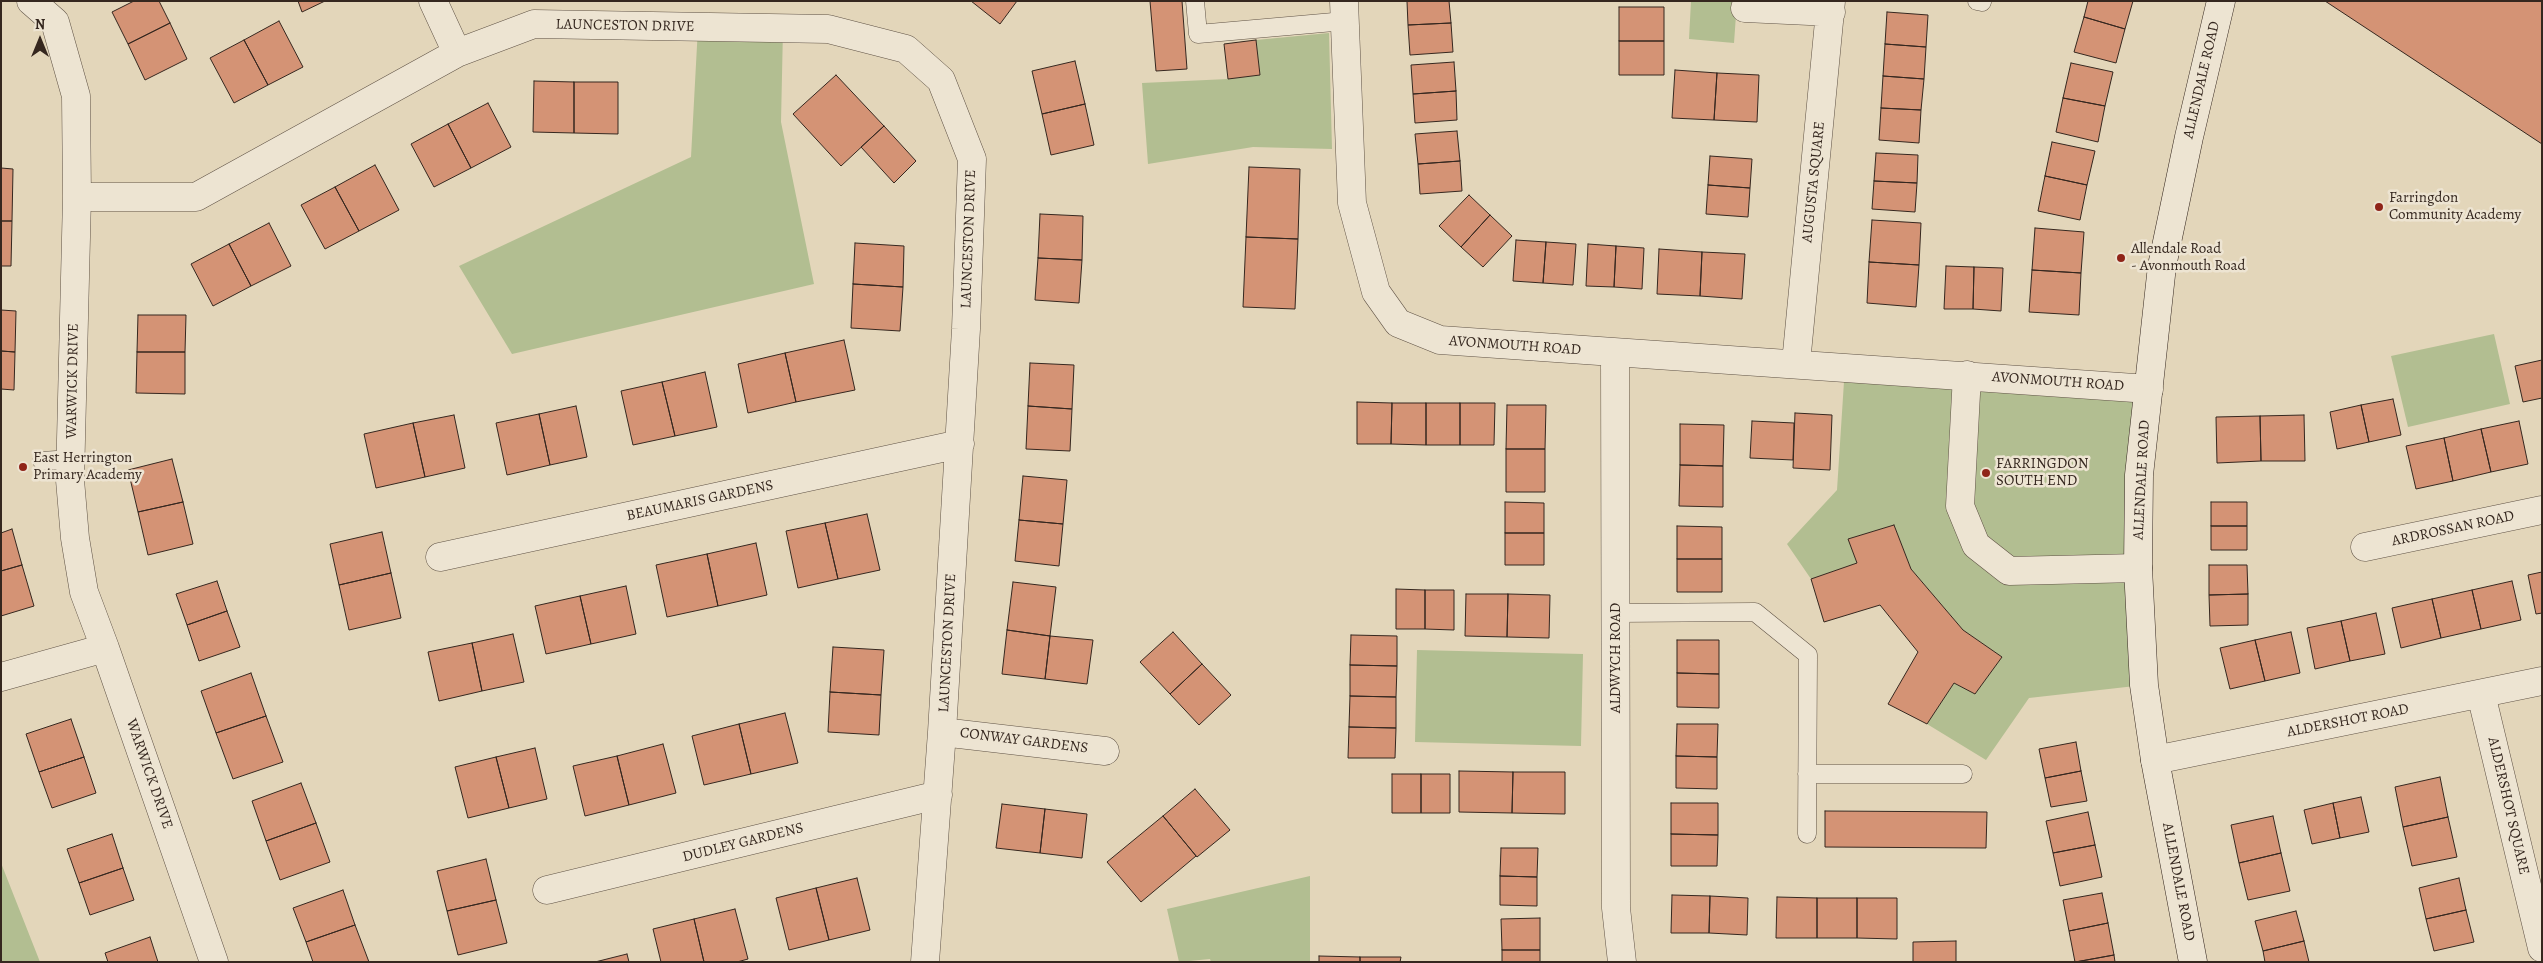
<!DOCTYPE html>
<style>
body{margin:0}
#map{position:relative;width:2543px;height:963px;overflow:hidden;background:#e3d6ba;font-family:Alegreya,serif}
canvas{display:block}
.frame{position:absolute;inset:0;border:2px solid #35271f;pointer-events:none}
.north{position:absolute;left:15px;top:15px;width:50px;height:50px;-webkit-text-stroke:4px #ede4d2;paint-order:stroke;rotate:0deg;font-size:14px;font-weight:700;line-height:20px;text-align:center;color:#35271f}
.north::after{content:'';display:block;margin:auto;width:18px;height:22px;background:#35271f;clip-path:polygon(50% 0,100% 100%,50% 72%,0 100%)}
</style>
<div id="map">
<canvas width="2543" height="963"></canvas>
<div class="frame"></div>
<div class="north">N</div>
</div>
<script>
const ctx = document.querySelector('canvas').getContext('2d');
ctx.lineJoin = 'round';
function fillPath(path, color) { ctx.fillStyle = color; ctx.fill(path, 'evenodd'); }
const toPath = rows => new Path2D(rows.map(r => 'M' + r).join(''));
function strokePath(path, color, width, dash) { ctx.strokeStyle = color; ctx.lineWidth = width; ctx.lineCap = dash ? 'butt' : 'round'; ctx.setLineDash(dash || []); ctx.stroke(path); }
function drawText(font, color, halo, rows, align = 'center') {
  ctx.font = font + ' Alegreya,serif'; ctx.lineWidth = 5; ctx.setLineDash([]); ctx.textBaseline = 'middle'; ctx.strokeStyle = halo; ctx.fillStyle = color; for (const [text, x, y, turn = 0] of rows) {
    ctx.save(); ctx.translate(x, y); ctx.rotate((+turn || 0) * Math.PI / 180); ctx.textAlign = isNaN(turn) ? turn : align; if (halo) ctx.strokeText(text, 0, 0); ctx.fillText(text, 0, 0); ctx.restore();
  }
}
fillPath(toPath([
 [1691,1,1737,1,1734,43,1689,39],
 [698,27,783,29,781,122,814,284,512,354,459,266,691,157],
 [1329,33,1332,149,1253,147,1148,164,1142,83,1228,79,1260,75,1256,40],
 [2494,334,2510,404,2408,427,2391,356],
 [1845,366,2149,389,2144,685,2029,698,1986,760,1927,724,1954,683,1975,694,2002,657,1963,630,1911,569,1894,525,1848,539,1857,563,1811,579,1787,544,1837,490],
 [1417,650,1583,654,1581,746,1415,742],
 [1,863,40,962,1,962],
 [1310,876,1310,962,1211,962,1210,959,1179,962,1167,909]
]), '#b2be91');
const building = toPath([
 [134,1,159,1,170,23,128,44,112,12,134,1],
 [298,1,325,1,302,12,298,1],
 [971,1,1017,1,1000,24,971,1],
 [1150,1,1182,1,1187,69,1156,71,1150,1],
 [1407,1,1449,1,1451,23,1408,25,1407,1],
 [2088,1,2133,1,2125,29,2084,17,2088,1],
 [2325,1,2542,1,2542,144,2325,1],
 [1619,7,1664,7,1664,41,1619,41,1619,7],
 [1887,12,1928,15,1926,47,1885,44,1887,12],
 [2084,17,2125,29,2116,63,2074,52,2084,17],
 [279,21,303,67,268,85,244,40,279,21],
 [170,23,187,59,145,80,128,44,170,23],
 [1451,23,1453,52,1410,55,1408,25,1451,23],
 [244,40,268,85,234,103,210,58,244,40],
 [1256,40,1260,75,1228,79,1224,44,1256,40],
 [1619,41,1664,41,1664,75,1619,75,1619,41],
 [1885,44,1926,47,1924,79,1883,76,1885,44],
 [1075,61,1085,104,1042,114,1032,71,1075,61],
 [1454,62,1456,91,1413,94,1411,65,1454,62],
 [2071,63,2113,72,2105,106,2063,98,2071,63],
 [1675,70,1717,73,1714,120,1672,118,1675,70],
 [1717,73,1759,75,1757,122,1714,120,1717,73],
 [836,75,884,126,841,166,793,114,836,75],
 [1883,76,1924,79,1921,110,1881,108,1883,76],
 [534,81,574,82,574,133,533,132,534,81],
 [574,82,618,82,618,134,574,133,574,82],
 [1456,91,1457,120,1415,123,1413,94,1456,91],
 [2063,98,2105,106,2098,142,2056,132,2063,98],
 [488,103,511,147,471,168,448,124,488,103],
 [1085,104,1094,145,1051,155,1042,114,1085,104],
 [1881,108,1921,110,1919,143,1879,140,1881,108],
 [448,124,471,168,434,187,411,144,448,124],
 [884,126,916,161,894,183,861,147,884,126],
 [1457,131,1460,161,1418,164,1415,134,1457,131],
 [2052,142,2095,151,2087,185,2045,176,2052,142],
 [1876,153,1918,155,1917,183,1874,181,1876,153],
 [1710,156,1752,159,1750,188,1708,185,1710,156],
 [1460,161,1462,191,1420,194,1418,164,1460,161],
 [375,165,399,210,359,231,335,187,375,165],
 [1249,167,1300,169,1298,239,1246,237,1249,167],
 [1,168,13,169,12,221,1,221,1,168],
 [2045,176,2087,185,2080,220,2038,211,2045,176],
 [1874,181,1917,183,1915,212,1872,209,1874,181],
 [1708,185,1750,188,1748,217,1706,214,1708,185],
 [335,187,359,231,325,249,301,205,335,187],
 [1469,195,1490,215,1461,247,1439,226,1469,195],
 [1040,214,1083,216,1082,260,1038,258,1040,214],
 [1490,215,1512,236,1483,267,1461,247,1490,215],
 [1872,220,1921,223,1919,265,1869,262,1872,220],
 [1,221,12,221,11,266,1,266,1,221],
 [269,223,291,266,251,286,229,244,269,223],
 [2035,228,2084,232,2081,273,2032,270,2035,228],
 [1246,237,1298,239,1295,309,1243,307,1246,237],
 [1516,240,1546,242,1543,283,1513,281,1516,240],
 [1546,242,1576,244,1573,285,1543,283,1546,242],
 [855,243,904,246,903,287,853,284,855,243],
 [229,244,251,286,213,306,191,264,229,244],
 [1588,244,1616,246,1614,287,1586,286,1588,244],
 [1616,246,1644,248,1642,289,1614,287,1616,246],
 [1659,249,1702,252,1700,296,1657,294,1659,249],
 [1702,252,1745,254,1742,299,1700,296,1702,252],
 [1038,258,1082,260,1079,303,1035,300,1038,258],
 [1869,262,1919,265,1916,307,1867,303,1869,262],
 [1946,266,1974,267,1973,309,1944,309,1946,266],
 [1974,267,2003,268,2001,311,1973,309,1974,267],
 [2032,270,2081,273,2079,315,2029,312,2032,270],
 [853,284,903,287,900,331,851,328,853,284],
 [1,310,16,311,15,352,1,351,1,310],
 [138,315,186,315,185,352,137,352,138,315],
 [844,340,855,390,796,402,785,353,844,340],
 [1,351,15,352,14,390,1,389,1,351],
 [137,352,185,352,185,394,136,393,137,352],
 [785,353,796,402,748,413,738,364,785,353],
 [2542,360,2542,398,2523,402,2515,366,2542,360],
 [1030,363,1074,365,1072,409,1028,406,1030,363],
 [705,372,717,427,675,436,662,382,705,372],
 [662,382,675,436,633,445,621,391,662,382],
 [2393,399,2401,435,2369,442,2361,405,2393,399],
 [1357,402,1392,403,1391,444,1357,444,1357,402],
 [1392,403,1426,403,1426,445,1391,444,1392,403],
 [1426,403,1460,403,1460,445,1426,445,1426,403],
 [1460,403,1495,403,1494,445,1460,445,1460,403],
 [1507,405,1546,405,1545,449,1506,449,1507,405],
 [2361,405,2369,442,2337,449,2330,412,2361,405],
 [576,406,587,457,550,465,539,414,576,406],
 [1028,406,1072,409,1070,451,1026,449,1028,406],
 [1795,413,1832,415,1830,470,1793,468,1795,413],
 [539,414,550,465,507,475,496,423,539,414],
 [454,415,465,468,425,477,413,423,454,415],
 [2304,415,2305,461,2261,461,2260,416,2304,415],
 [2260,416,2261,461,2217,463,2216,417,2260,416],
 [1752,421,1794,423,1793,460,1750,458,1752,421],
 [2519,421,2528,464,2491,472,2481,429,2519,421],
 [413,423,425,477,376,488,364,434,413,423],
 [1680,424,1724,425,1723,466,1680,465,1680,424],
 [2481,429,2491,472,2453,481,2444,438,2481,429],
 [2444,438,2453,481,2416,489,2406,446,2444,438],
 [1506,449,1545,449,1545,492,1506,492,1506,449],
 [172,459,183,502,138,512,128,470,172,459],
 [1680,465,1723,466,1723,507,1679,506,1680,465],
 [1023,476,1067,480,1063,524,1019,520,1023,476],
 [183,502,193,544,148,555,138,512,183,502],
 [1505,502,1544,503,1544,533,1505,533,1505,502],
 [2211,502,2247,502,2247,526,2211,526,2211,502],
 [867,514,880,570,838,579,825,523,867,514],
 [1019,520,1063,524,1059,566,1015,561,1019,520],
 [825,523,838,579,798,588,786,531,825,523],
 [1894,525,1911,569,1963,630,2002,657,1975,694,1954,683,1927,724,1888,704,1918,652,1880,605,1824,622,1811,579,1857,563,1848,539,1894,525],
 [1677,526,1722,527,1722,559,1677,559,1677,526],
 [2211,526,2247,526,2247,550,2211,550,2211,526],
 [12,529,22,565,1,571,1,533,12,529],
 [382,532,391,573,339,585,330,544,382,532],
 [1505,533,1544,533,1544,565,1505,565,1505,533],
 [756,543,767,595,718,606,707,554,756,543],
 [707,554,718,606,667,617,656,565,707,554],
 [1677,559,1722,559,1722,592,1677,592,1677,559],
 [22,565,34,606,1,616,1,571,22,565],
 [2209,565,2247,565,2248,594,2209,595,2209,565],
 [2542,572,2542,613,2536,614,2528,575,2542,572],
 [391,573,401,618,349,630,339,585,391,573],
 [217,581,227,611,187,625,176,594,217,581],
 [2512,581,2521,620,2481,629,2472,590,2512,581],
 [1013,582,1056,587,1050,636,1007,630,1013,582],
 [626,586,636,634,591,644,580,596,626,586],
 [1396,589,1425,590,1425,629,1396,629,1396,589],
 [1425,590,1454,590,1454,630,1425,629,1425,590],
 [2472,590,2481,629,2441,638,2432,599,2472,590],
 [1466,594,1508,594,1507,637,1465,636,1466,594],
 [1508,594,1550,595,1549,638,1507,637,1508,594],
 [2248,594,2248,625,2210,626,2209,595,2248,594],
 [580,596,591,644,546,654,535,606,580,596],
 [2432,599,2441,638,2401,648,2392,608,2432,599],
 [227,611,240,647,199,661,187,625,227,611],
 [2376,613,2385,654,2350,661,2341,621,2376,613],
 [2341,621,2350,661,2315,669,2307,628,2341,621],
 [1007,630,1050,636,1045,679,1002,674,1007,630],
 [1173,632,1202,664,1170,694,1140,662,1173,632],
 [2291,632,2300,673,2265,681,2255,640,2291,632],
 [513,634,524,682,482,691,472,643,513,634],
 [1351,635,1397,636,1397,666,1350,665,1351,635],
 [1050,636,1093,640,1087,684,1045,679,1050,636],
 [1677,640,1719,640,1719,674,1677,673,1677,640],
 [2255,640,2265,681,2230,689,2220,648,2255,640],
 [472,643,482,691,439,701,428,652,472,643],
 [833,647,884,650,881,695,830,692,833,647],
 [1202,664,1231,695,1199,725,1170,694,1202,664],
 [1350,665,1397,666,1396,697,1350,696,1350,665],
 [251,673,266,716,216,733,201,691,251,673],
 [1677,673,1719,674,1719,708,1677,707,1677,673],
 [830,692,881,695,879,735,828,732,830,692],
 [1350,696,1396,697,1396,728,1349,727,1350,696],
 [785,713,798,763,751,774,739,724,785,713],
 [266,716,283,762,233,779,216,733,266,716],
 [71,719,84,757,39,772,26,734,71,719],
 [739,724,751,774,704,785,692,736,739,724],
 [1677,724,1718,724,1717,757,1676,756,1677,724],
 [1349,727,1396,728,1395,758,1348,758,1349,727],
 [2076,742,2081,771,2045,778,2039,749,2076,742],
 [663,744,676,793,629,805,617,756,663,744],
 [535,748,547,799,509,808,496,757,535,748],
 [617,756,629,805,585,816,573,766,617,756],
 [1676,756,1717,757,1717,789,1676,788,1676,756],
 [84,757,96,793,52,808,39,772,84,757],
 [496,757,509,808,468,818,455,767,496,757],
 [1459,771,1513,772,1512,813,1459,812,1459,771],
 [2081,771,2087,801,2051,807,2045,778,2081,771],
 [1513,772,1565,772,1565,814,1512,813,1513,772],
 [1392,774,1421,774,1421,813,1392,813,1392,774],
 [1421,774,1450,774,1450,813,1421,813,1421,774],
 [2440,777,2448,817,2403,827,2395,787,2440,777],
 [301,783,316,823,266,841,252,801,301,783],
 [1195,789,1230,830,1197,857,1163,816,1195,789],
 [2361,797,2369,832,2340,838,2333,803,2361,797],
 [1671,803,1718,803,1718,835,1671,834,1671,803],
 [2333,803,2340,838,2312,844,2304,810,2333,803],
 [1002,804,1045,809,1040,853,996,848,1002,804],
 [1045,809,1087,814,1082,858,1040,853,1045,809],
 [1825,811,1987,812,1986,848,1825,847,1825,811],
 [2088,812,2095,845,2053,853,2046,821,2088,812],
 [1163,816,1196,856,1141,902,1107,862,1163,816],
 [2273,816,2281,853,2239,863,2231,825,2273,816],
 [2448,817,2457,857,2412,866,2403,827,2448,817],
 [316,823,330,862,280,880,266,841,316,823],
 [112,834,123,868,79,883,67,849,112,834],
 [1671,834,1718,835,1717,866,1671,866,1671,834],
 [2095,845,2102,877,2060,886,2053,853,2095,845],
 [1501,848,1538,848,1537,877,1500,876,1501,848],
 [2281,853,2290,891,2248,900,2239,863,2281,853],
 [486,859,496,900,447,911,437,871,486,859],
 [123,868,134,900,90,915,79,883,123,868],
 [1500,876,1537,877,1537,906,1500,905,1500,876],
 [857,878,870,930,829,940,816,888,857,878],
 [2459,878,2466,910,2426,919,2419,888,2459,878],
 [816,888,829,940,789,950,776,898,816,888],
 [343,890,355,925,306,942,293,908,343,890],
 [2102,893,2108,923,2069,931,2063,900,2102,893],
 [1672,895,1710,896,1709,933,1671,933,1672,895],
 [1710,896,1748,898,1747,935,1709,933,1710,896],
 [1777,897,1817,898,1817,938,1776,938,1777,897],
 [1817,898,1857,898,1857,938,1817,938,1817,898],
 [1857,898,1897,898,1897,939,1857,938,1857,898],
 [496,900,507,943,458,955,447,911,496,900],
 [735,909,748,959,737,962,704,962,694,919,735,909],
 [2466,910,2474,942,2434,951,2426,919,2466,910],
 [2296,911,2304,941,2263,951,2255,921,2296,911],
 [1540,918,1540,950,1502,950,1501,919,1540,918],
 [694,919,704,962,661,962,653,929,694,919],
 [2108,923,2114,955,2075,962,2069,931,2108,923],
 [355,925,369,962,313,962,306,942,355,925],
 [150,937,158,962,108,962,105,953,150,937],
 [1956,941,1956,962,1913,962,1913,942,1956,941],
 [2304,941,2309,962,2265,962,2263,951,2304,941],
 [1502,950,1540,950,1540,962,1502,962,1502,950],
 [627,954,629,962,595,962,627,954],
 [2114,955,2115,962,2076,962,2114,955],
 [1319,956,1360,957,1360,962,1319,962,1319,956],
 [1360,957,1401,957,1400,962,1360,962,1360,957]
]);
fillPath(building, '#d49375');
strokePath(building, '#35271f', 1);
const lane = toPath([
 [1195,1,1198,34,1345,21],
 [1977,1,1982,2],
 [42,461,71,459],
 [1615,613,1755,612,1808,655,1807,834],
 [1807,774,1963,774]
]);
const street = toPath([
 [31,1,55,22,76,96,77,197,70,480,75,538,84,592,105,648,214,962],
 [433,1,457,53],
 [1344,1,1352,203,1376,292,1398,323,1440,340,2149,389],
 [1745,8,1831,12],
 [77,197,196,197,457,53,534,24,828,29,906,49,941,80,972,159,966,329,942,732,925,962],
 [1615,354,1616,908,1622,962],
 [1796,363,1831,1],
 [1967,375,1960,506,1976,545,2009,571,2138,568],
 [2365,547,2542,510],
 [440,557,960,444],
 [1,677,105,648],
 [2481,694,2542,948],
 [942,732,1105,751],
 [2155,760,2542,681],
 [547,890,938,795]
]);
const secondary = toPath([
 [2193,962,2155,760,2144,685,2138,568,2139,475,2162,266,2189,137,2221,1]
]);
strokePath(lane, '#605346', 19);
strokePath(street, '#605346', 29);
strokePath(secondary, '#35271f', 29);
strokePath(lane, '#ede4d2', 18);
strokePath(street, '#ede4d2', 28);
strokePath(secondary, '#ede4d2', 28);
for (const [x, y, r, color] of [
 [2379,207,5,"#8f2418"],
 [2121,258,5,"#8f2418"],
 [23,467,5,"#8f2418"],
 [1986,473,5,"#8f2418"]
]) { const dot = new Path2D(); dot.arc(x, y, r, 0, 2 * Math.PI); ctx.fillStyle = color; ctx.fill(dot); strokePath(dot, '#ede4d2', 2); }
drawText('15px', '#35271f', '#ede4d2', [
 ["LAUNCESTON DRIVE",625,26,1],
 ["ALLENDALE ROAD",2202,80,-77],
 ["AUGUSTA SQUARE",1814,182,-84],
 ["LAUNCESTON DRIVE",969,239,-88],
 ["AVONMOUTH ROAD",1515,346,4],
 ["WARWICK DRIVE",73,381,-89],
 ["AVONMOUTH ROAD",2058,382,4],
 ["ALLENDALE ROAD",2142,480,-87],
 ["BEAUMARIS GARDENS",700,501,-12],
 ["ARDROSSAN ROAD",2453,529,-12],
 ["LAUNCESTON DRIVE",948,643,-87],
 ["ALDWYCH ROAD",1616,658,-90],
 ["ALDERSHOT ROAD",2348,721,-11],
 ["CONWAY GARDENS",1024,741,7],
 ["WARWICK DRIVE",149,774,71],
 ["ALDERSHOT SQUARE",2508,806,77],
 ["DUDLEY GARDENS",743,843,-14],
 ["ALLENDALE ROAD",2178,882,79]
]);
drawText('15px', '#35271f', '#ede4d2', [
 ["Farringdon",2389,198],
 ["Community Academy",2389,215],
 ["Allendale Road",2131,249],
 ["- Avonmouth Road",2131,266],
 ["East Herrington",33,458],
 ["Primary Academy",33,475],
 ["FARRINGDON",1996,464],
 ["SOUTH END",1996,481]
], 'left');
</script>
